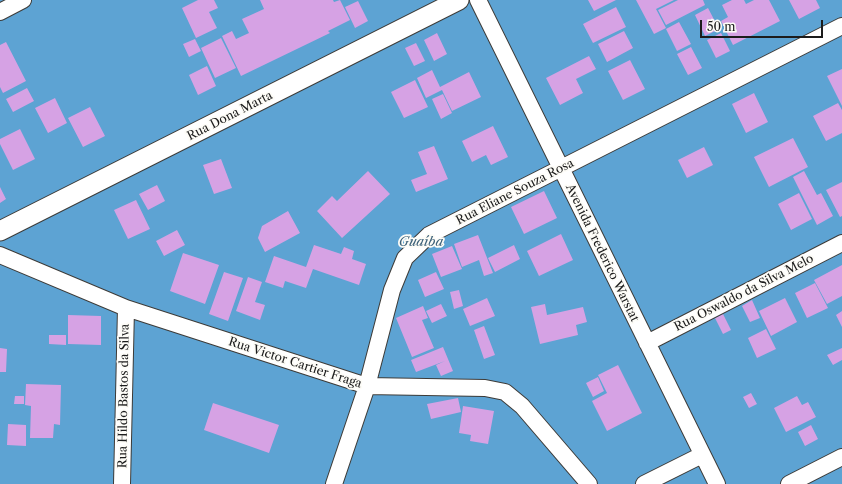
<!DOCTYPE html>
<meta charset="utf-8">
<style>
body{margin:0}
#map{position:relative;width:842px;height:484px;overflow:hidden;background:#f9ebda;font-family:"Libre Caslon Text",serif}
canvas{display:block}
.scale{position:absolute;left:700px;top:20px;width:123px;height:18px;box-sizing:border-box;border:2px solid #1c1c1c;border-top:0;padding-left:5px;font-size:12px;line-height:14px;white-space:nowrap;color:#1c1c1c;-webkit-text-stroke:3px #fdfcf7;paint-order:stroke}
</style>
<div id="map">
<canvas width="842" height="484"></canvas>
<div class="scale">50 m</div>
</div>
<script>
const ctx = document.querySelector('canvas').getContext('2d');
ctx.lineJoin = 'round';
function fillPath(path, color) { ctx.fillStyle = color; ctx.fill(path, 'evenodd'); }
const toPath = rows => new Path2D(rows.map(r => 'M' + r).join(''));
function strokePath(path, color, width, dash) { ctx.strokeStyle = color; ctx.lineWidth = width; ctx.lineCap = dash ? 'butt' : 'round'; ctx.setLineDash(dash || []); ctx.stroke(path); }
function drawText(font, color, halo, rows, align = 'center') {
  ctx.font = font + ' "Libre Caslon Text",serif'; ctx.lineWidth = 3.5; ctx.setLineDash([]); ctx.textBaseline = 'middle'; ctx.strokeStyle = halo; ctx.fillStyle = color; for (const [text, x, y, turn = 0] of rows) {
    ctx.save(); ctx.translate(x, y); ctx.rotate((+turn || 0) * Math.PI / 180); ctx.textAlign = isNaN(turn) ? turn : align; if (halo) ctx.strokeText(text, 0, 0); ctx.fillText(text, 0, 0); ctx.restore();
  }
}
fillPath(toPath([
 [0,0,842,0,842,484,0,484]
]), '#5da3d3');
fillPath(toPath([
 [198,0,214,0,218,8,209,12,217,28,196,38,182,8],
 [260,0,333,0,334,2,340,0,350,20,328,31,330,33,241,76,222,36,232,31,236,39,249,33,242,19,264,9],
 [588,0,616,0,594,11],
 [636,0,674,0,656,9,666,28,654,34],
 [678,0,703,0,705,5,666,25,658,10],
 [732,0,744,0,746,4,754,0,769,0,780,21,733,45,721,21,728,17,722,5],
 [789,0,816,0,820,8,799,19],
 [358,1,368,21,355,28,345,7],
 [616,7,626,27,593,43,583,24],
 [708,8,719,29,705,36,695,15],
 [679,22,691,44,677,51,666,29],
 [624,31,633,48,607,62,598,44],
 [437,33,447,54,434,61,424,40],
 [721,33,730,51,716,58,707,40],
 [221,38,236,68,215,78,201,48],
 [195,39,201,51,189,57,183,44],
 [6,42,26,81,3,93,0,87,0,45],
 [416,43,425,61,414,66,405,48],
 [691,47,702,68,688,75,677,54],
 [589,56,596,69,576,79,583,93,560,105,546,78],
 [630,60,645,89,623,100,608,71],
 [207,66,216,86,198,95,189,75],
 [842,69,842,106,827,76],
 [432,70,440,87,469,72,481,97,452,111,442,90,426,98,417,78],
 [415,80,428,107,404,118,391,92],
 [27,88,34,101,13,112,6,99],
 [754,93,768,122,746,133,732,104],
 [443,94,452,113,441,119,432,99],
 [55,98,67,123,48,133,35,108],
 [838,103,842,110,842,133,826,141,813,116],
 [90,107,105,136,83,147,68,118],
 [493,126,508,157,491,165,486,155,472,162,462,141],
 [20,129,35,159,13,170,0,144,0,139],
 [793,138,808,167,769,187,754,157],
 [434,146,448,179,416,192,411,180,427,174,418,152],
 [704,147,713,165,687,178,678,160],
 [221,159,232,188,214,194,203,165],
 [368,171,390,194,342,238,317,211,332,196,337,201],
 [804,171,817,195,821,193,833,216,817,225,793,177],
 [842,182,842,216,840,217,826,190],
 [157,185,165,201,148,210,139,194],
 [0,187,6,199,0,203],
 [544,191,557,218,524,234,511,207],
 [799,193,812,219,791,230,778,204],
 [136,200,150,229,128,239,114,210],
 [288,211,300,233,265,252,258,238,262,226],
 [177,230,185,245,164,256,156,241],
 [561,234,573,260,539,276,527,251],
 [478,235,493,273,484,276,479,260,462,267,454,244],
 [314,245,341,254,344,247,354,251,352,259,366,264,359,285,313,269,306,288,285,281,283,288,265,282,274,256,306,267],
 [514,245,520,259,495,272,488,258],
 [452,246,462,269,441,277,432,254],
 [183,253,219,265,205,304,170,291],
 [842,265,842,296,827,304,814,280],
 [224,272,243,278,228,321,209,314],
 [436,272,444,289,425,297,418,280],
 [248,277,262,282,255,302,265,305,260,320,236,311],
 [815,283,828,308,807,318,795,293],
 [459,290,463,306,454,309,450,292],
 [487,298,495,316,470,326,463,309],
 [785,298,797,322,771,336,759,311],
 [752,300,760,318,750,322,742,306],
 [441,304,447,316,432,323,426,311],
 [545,304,547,315,583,307,587,322,576,325,578,335,540,344,531,307],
 [423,306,428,318,422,320,434,348,412,357,396,318],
 [842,311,842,327,836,315],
 [723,314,731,330,723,334,715,318],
 [68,315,101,316,101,345,68,344],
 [484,326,495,355,484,359,474,330],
 [766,329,776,349,757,358,748,338],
 [49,335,66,335,66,345,49,344],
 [443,347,453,371,441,376,436,365,445,361,416,372,411,360],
 [0,348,7,349,6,372,0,372],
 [842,348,842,360,833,365,827,355],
 [618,365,642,413,607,431,592,401,607,393,598,375],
 [598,377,604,391,593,397,586,383],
 [26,384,61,385,60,425,54,424,53,438,30,438,31,406,25,405],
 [751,393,757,404,749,408,743,397],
 [15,396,24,396,24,404,14,404],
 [797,396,802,405,808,402,816,417,786,432,774,408],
 [458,398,461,412,431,419,427,404],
 [213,403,279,425,269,453,204,430],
 [463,406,494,411,488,444,470,441,471,435,459,433],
 [8,424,26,425,26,446,7,445],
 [811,425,818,439,805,446,798,432]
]), '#d6a2e4');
const minor = toPath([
 [478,0,717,484],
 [0,12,23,0],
 [0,255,126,308,367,386,485,388,505,392,522,406,589,484],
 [647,343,842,243],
 [122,484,126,308],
 [334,484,367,386,392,290,405,258,429,235,842,26],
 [644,484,702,455],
 [789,484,842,457]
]);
const tertiary = toPath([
 [0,231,459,0]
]);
strokePath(minor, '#3d3b38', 18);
strokePath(tertiary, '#3d3b38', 21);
strokePath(minor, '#fff', 16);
strokePath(tertiary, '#fff', 19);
drawText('12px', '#1c1c1c', '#fdfcf7', [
 ["Rua Dona Marta",230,116,-27],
 ["Rua Eliane Souza Rosa",515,192,-27],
 ["Avenida Frederico Warstat",602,253,64],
 ["Rua Oswaldo da Silva Melo",744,293,-27],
 ["Rua Victor Cartier Fraga",295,363,18],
 ["Rua Hildo Bastos da Silva",124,396,-89]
]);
drawText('italic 13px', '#3c6078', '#fdfcf7', [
 ["Guaíba",421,242]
]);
</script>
